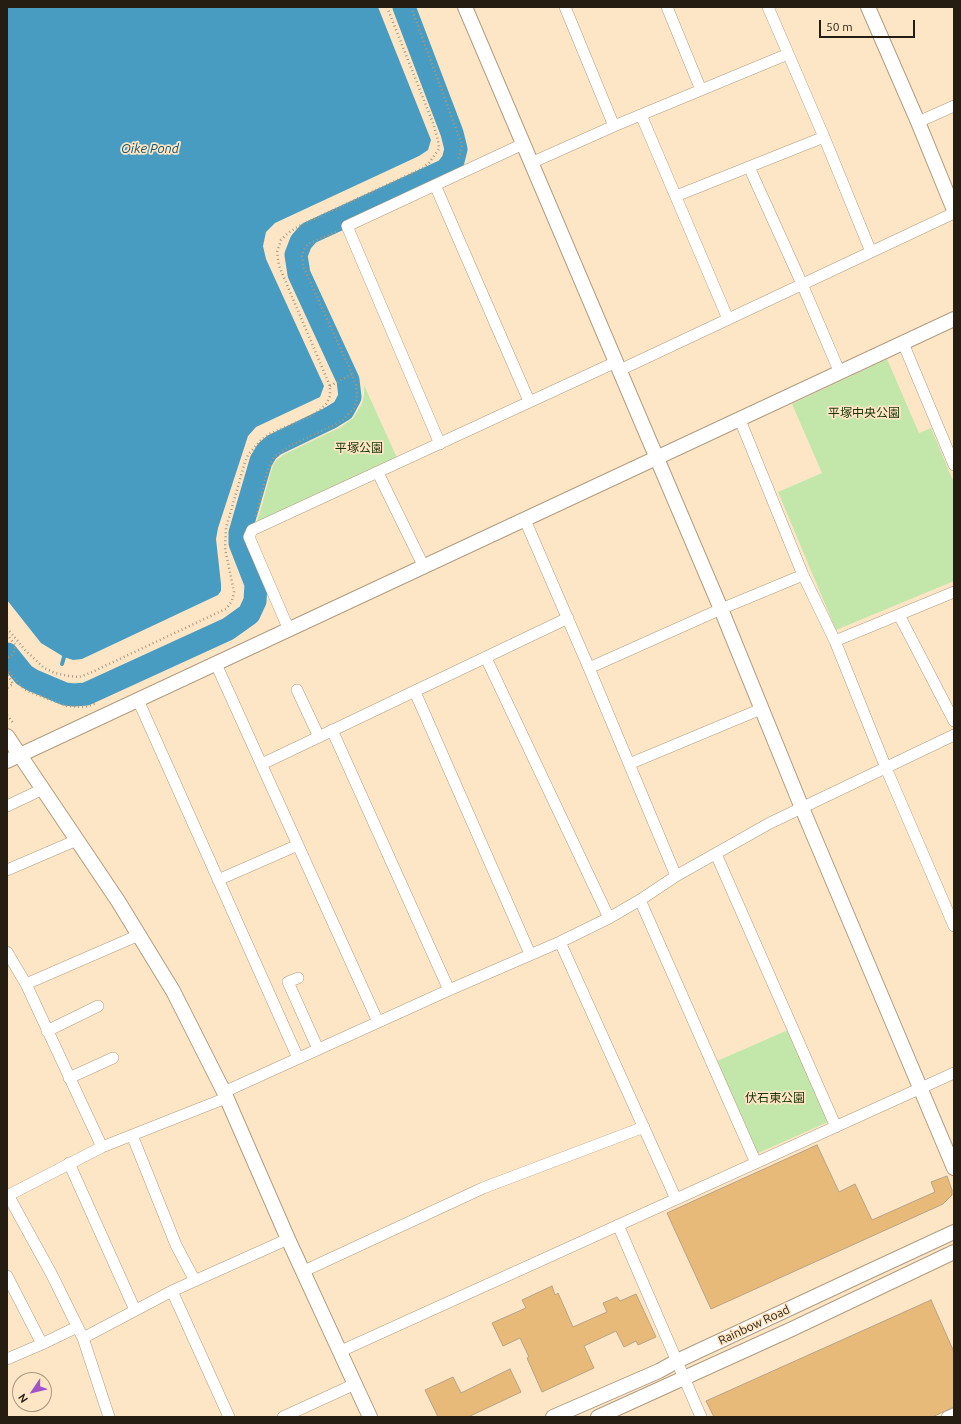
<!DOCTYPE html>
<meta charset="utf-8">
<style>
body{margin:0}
#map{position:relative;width:961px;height:1424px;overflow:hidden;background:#fde6c6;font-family:Ubuntu,sans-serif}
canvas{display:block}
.frame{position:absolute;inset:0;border:8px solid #251d11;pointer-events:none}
.north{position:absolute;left:12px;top:1372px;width:40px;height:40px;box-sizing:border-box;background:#fde6c6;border:1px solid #a7967e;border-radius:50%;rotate:235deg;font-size:11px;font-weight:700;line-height:16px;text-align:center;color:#251d11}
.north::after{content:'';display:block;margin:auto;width:14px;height:18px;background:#9f54c7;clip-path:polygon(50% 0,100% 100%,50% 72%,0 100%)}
.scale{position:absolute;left:819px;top:20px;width:96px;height:18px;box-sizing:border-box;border:2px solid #251d11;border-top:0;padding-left:5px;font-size:12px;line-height:14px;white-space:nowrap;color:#251d11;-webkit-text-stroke:3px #fde6c6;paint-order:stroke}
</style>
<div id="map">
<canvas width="961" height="1424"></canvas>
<div class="frame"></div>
<div class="north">N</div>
<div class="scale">50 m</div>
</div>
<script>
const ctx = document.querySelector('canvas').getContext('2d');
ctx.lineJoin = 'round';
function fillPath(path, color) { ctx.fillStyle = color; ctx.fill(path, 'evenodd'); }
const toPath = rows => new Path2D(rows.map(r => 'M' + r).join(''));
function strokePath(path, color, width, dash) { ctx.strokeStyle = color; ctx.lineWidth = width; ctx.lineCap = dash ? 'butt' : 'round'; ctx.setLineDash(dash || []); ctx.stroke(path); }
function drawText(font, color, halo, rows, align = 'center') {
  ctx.font = font + ' Ubuntu,"Noto Sans JP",sans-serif'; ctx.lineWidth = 3.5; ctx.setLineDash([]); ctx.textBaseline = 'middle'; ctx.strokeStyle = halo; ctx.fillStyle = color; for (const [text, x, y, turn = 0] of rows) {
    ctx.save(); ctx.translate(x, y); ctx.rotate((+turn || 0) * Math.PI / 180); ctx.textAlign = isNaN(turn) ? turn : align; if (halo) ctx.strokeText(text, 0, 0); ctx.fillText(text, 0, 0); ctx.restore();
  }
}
fillPath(toPath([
 [887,359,919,433,931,428,954,483,954,581,836,630,778,492,822,473,792,404],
 [364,385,398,460,256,526,273,465,277,460,283,455,341,427,353,418,362,404,364,395],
 [788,1030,828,1122,756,1154,717,1061]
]), '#c3e7aa');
fillPath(toPath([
 [7,7,378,7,431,140,428,150,419,156,275,223,266,232,263,246,266,259,324,386,320,397,256,427,248,436,218,528,216,539,221,584,221,591,218,595,82,659,73,660,64,657,41,643,7,600]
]), '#489bc1');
strokePath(toPath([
 [62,664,64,657],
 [53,689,56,682]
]), '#489bc1', 4);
strokePath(toPath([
 [7,654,24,675,32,680,65,694,74,695,86,694,228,629,249,614,255,601,256,584,240,543,240,533,261,461,267,451,274,445,330,418,343,410,350,397,348,380,299,274,296,255,301,242,309,233,446,170,453,161,456,149,452,133,404,7]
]), '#489bc1', 23);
const building = toPath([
 [817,1145,839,1192,855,1184,872,1220,935,1192,931,1182,947,1176,952,1190,952,1195,943,1204,711,1309,667,1213,817,1145],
 [552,1286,555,1295,558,1293,573,1327,607,1312,603,1303,617,1297,620,1301,636,1294,656,1337,638,1345,636,1341,624,1347,616,1331,584,1346,594,1368,542,1392,527,1358,529,1357,520,1338,503,1346,492,1323,526,1308,522,1300,552,1286],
 [931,1300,954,1352,954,1407,932,1417,714,1417,706,1401,931,1300],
 [510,1369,521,1392,468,1417,438,1417,425,1390,453,1377,461,1393,510,1369]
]);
fillPath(building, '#e8ba79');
strokePath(building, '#b8a285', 1);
const minor = toPath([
 [565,7,614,126],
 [667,7,701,90],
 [768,7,824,137,871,252],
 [641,115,728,319],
 [918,122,954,106],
 [531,163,614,126,788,54],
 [749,167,802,284,840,373],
 [435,185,529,401],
 [676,196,824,137],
 [903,343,954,465],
 [620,370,954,213],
 [740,420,803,575,835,641,886,768,954,926],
 [440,444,347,226,523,144],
 [378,473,424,567],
 [525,520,589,668,676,876],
 [899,615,954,721],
 [289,630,249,537,252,530,616,362],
 [835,641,954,592],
 [486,658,609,918],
 [216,664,378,1022],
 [589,668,721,609,803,575],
 [297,690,319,737],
 [415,692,530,954],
 [138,700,298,1058],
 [332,730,449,990],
 [262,764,568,618],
 [629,764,761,709],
 [7,806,43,789],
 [716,854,836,1127],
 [7,870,77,840],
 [218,880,298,845],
 [640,900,756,1163],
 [560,942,676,1199],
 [7,952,26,984,102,1147],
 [298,978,288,982,318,1049],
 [26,984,139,935],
 [47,1031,98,1006],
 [69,1078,113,1058],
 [224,1092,449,990,560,942,609,918,640,900,676,876,770,823,954,735],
 [132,1135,176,1245,195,1281],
 [69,1163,135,1310],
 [8,1195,52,1275,83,1338,109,1417],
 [7,1196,102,1147,226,1098],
 [618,1225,701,1417],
 [304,1271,483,1188,644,1127],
 [7,1276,42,1344],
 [172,1291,229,1417],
 [83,1338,172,1291,288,1239],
 [341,1351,954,1073],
 [7,1359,42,1344,77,1327],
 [283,1417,355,1384],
 [947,1417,954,1414]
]);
const tertiary = toPath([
 [465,7,721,609,802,808,954,1168],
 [868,7,918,122,954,210],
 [7,736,118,901,173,991,224,1092,288,1239,370,1417],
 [7,761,954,319],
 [553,1417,659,1371,677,1361,857,1277,954,1232],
 [598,1417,792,1329,954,1252]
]);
strokePath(minor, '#b29c7f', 12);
strokePath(tertiary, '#b29c7f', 16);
strokePath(toPath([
 [411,7,462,145,458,161],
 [330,386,352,374],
 [256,516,268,469,274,457,288,447,342,421,354,408,357,400,356,385,352,374,303,266,303,262,302,256,304,249,308,244,338,231],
 [7,628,25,650,44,668,55,673,69,676,79,677,90,673,217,613,226,609,232,601,234,592,225,548,226,528,245,462,248,455,260,441,269,434,309,417,320,410,327,403,330,396,330,386,279,266,277,252,281,240,288,233,299,226,423,168,429,163,439,149,438,140,433,123,387,7],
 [7,634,15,645,15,649,13,654,7,658],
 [7,669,9,672,7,673,13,684,7,688],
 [9,672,23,688,30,692,67,706,85,707,97,703],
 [7,715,14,724]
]), '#aa9981', 2.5, [1, 3]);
strokePath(minor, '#fff', 11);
strokePath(tertiary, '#fff', 14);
drawText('12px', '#1b3304', '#fde6c6', [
 ["平塚中央公園",864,413],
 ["平塚公園",359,448],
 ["伏石東公園",775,1098]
]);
drawText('12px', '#251d11', '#fde6c6', [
 ["Rainbow Road",754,1325,-25]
]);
drawText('italic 13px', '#11536e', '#fde6c6', [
 ["Oike Pond",150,149]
]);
</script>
